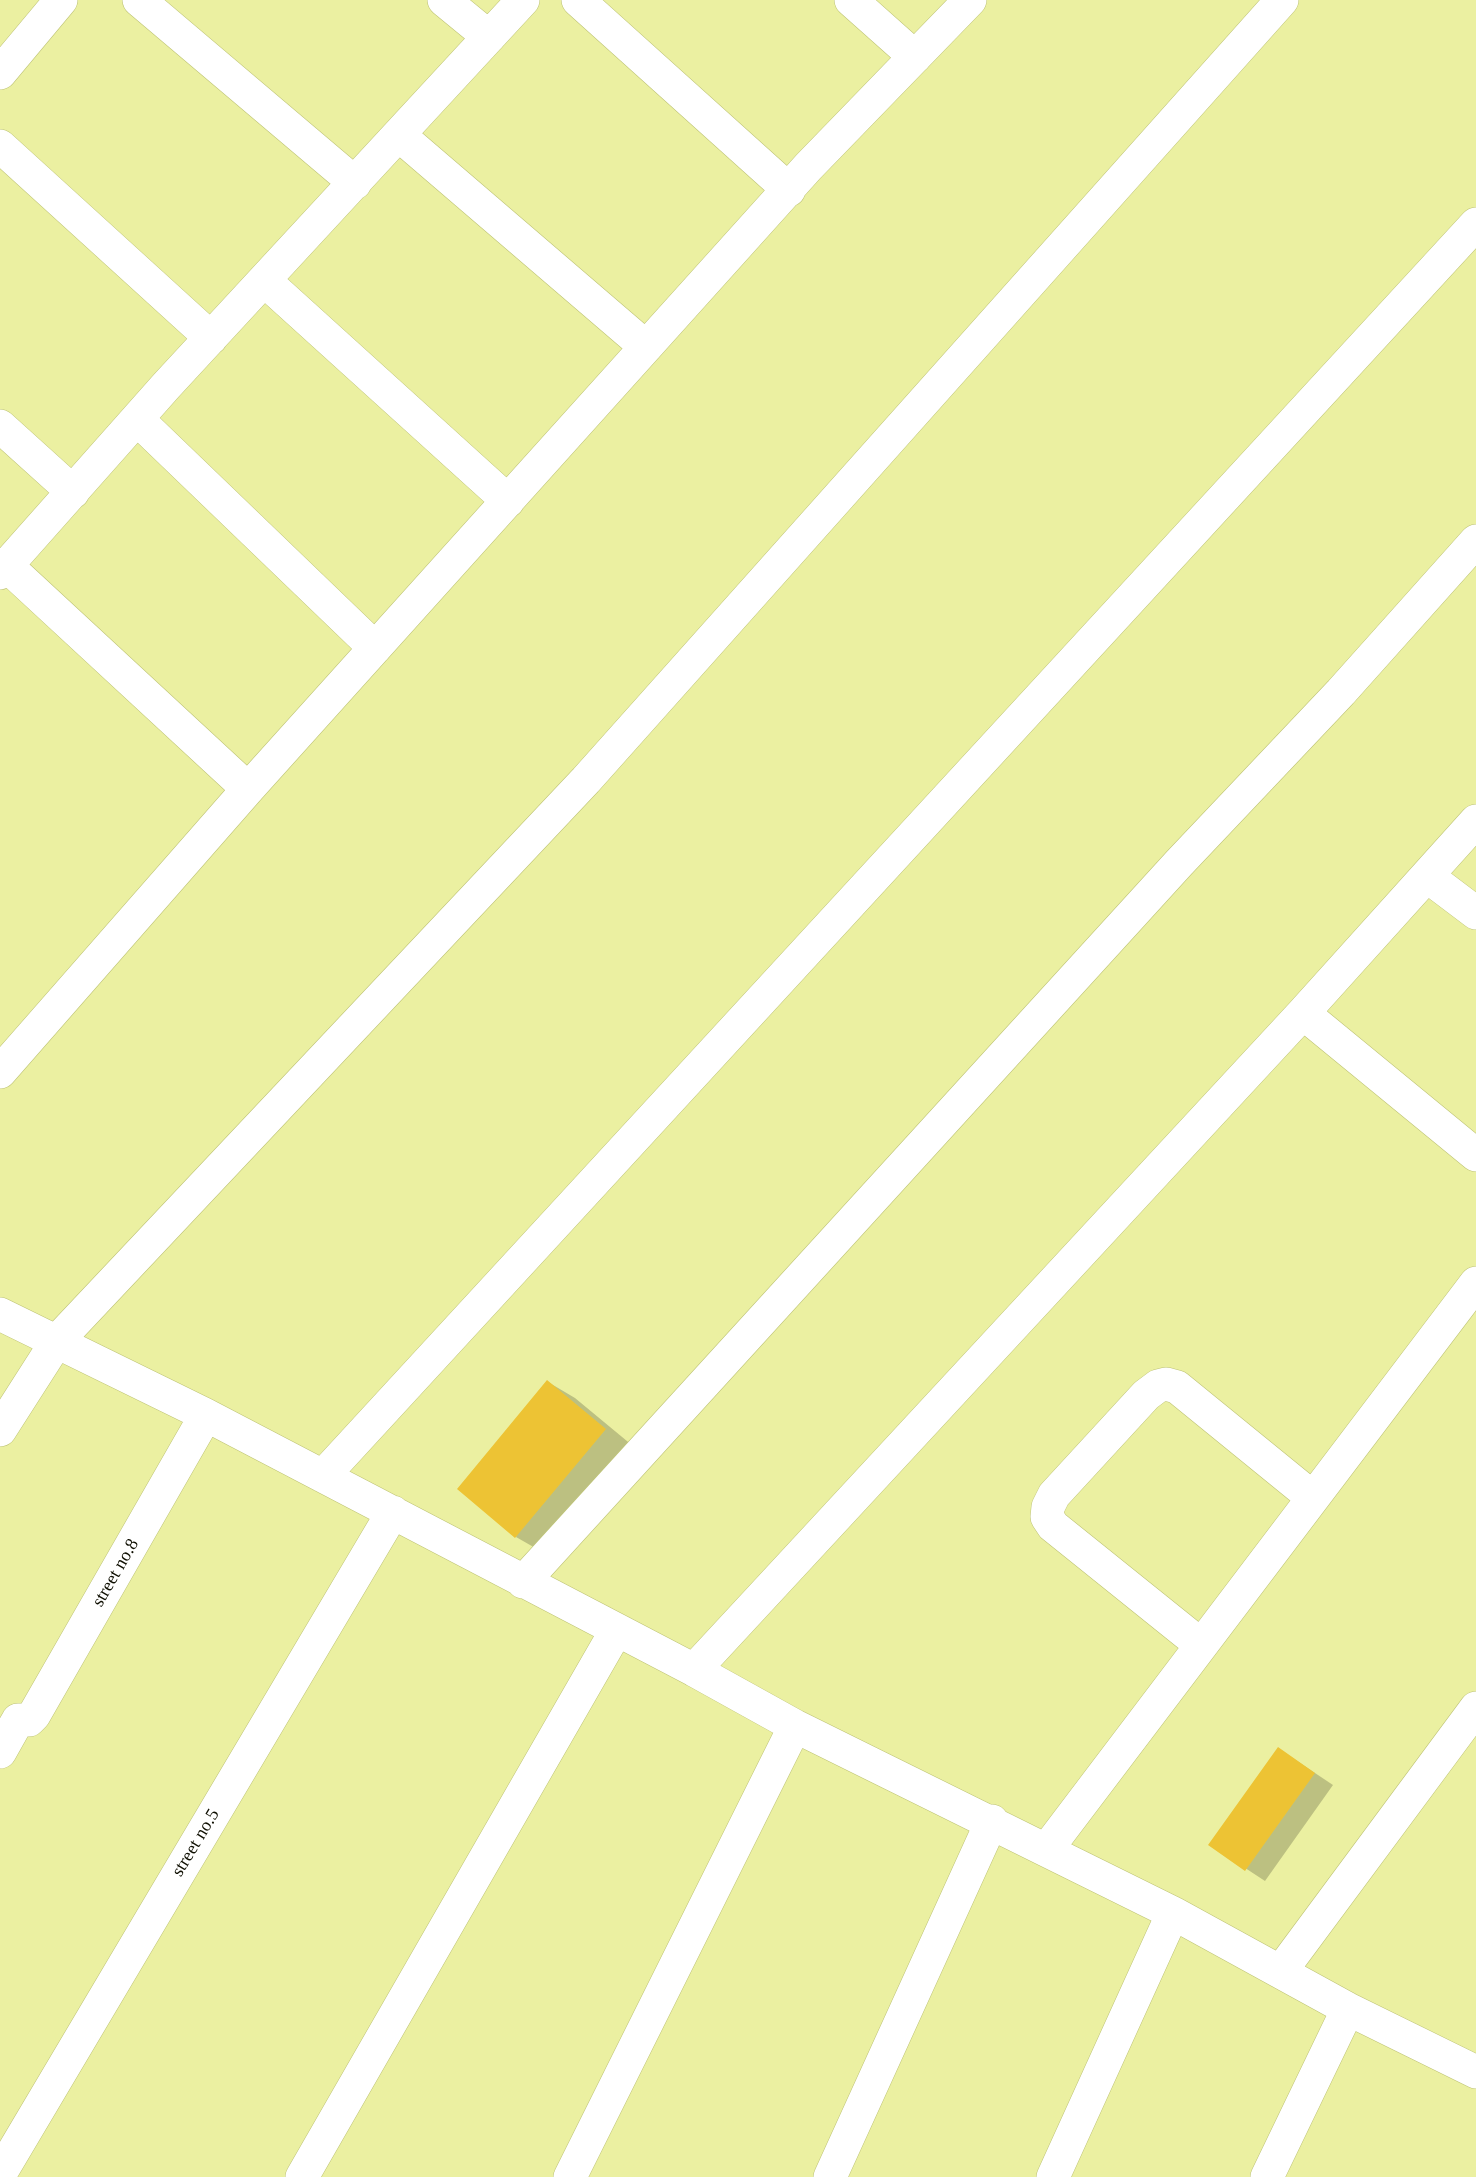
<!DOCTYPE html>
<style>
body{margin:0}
canvas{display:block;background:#ebf0a1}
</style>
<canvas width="1476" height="2177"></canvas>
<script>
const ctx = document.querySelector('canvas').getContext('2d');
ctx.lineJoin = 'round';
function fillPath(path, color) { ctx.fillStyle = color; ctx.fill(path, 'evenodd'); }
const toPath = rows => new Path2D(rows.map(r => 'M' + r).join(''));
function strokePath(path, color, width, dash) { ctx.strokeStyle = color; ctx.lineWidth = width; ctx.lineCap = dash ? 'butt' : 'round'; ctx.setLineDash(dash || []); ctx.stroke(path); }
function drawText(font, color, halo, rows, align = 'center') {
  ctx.font = font + ' "Times New Roman",serif'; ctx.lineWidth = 5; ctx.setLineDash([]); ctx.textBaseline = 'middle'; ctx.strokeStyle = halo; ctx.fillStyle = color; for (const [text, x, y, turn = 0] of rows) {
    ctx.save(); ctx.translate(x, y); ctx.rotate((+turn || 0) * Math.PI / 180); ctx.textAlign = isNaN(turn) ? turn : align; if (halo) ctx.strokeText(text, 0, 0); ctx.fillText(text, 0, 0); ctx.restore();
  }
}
fillPath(toPath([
 [548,1382,575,1398,633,1446,544,1553,516,1537],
 [1279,1749,1333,1785,1265,1881,1210,1845]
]), '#0003');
fillPath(toPath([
 [547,1380,606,1429,515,1538,457,1489],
 [1278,1747,1315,1773,1245,1871,1208,1845]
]), '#edc334');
const minor = toPath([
 [139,0,355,183],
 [444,0,489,37],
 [578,0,789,190],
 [851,0,915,57],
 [0,73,61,0],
 [399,135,646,347],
 [0,146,211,338],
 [264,280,508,501],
 [137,419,375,648],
 [0,426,73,492],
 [6,565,248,789],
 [0,573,166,386,523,0],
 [1427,876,1476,913],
 [1303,1013,1476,1155],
 [0,1072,248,789,808,167,970,0],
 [0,1314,206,1415,694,1670,795,1726,1173,1913,1348,2009,1476,2072],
 [0,1430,57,1341,586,780,1282,0],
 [323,1476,1476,224],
 [523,1582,1179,863,1341,692,1476,541],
 [1201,1645,1053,1526,1047,1517,1048,1507,1054,1495,1146,1395,1158,1386,1166,1384,1177,1387,1312,1497],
 [694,1670,1303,1013,1476,821],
 [18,1720,29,1720,34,1715,206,1415],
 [0,1752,18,1720],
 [1047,1849,1476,1283],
 [1281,1971,1476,1708],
 [0,2174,393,1512],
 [302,2177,616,1631],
 [570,2177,795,1726],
 [830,2177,992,1821],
 [1053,2177,1173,1913],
 [1267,2177,1348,2009]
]);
strokePath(minor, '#bec375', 34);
strokePath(minor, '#fff', 33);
drawText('18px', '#0e0e00', '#fff', [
 ["street no.8",116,1573,-60],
 ["street no.5",196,1843,-59]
]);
</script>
